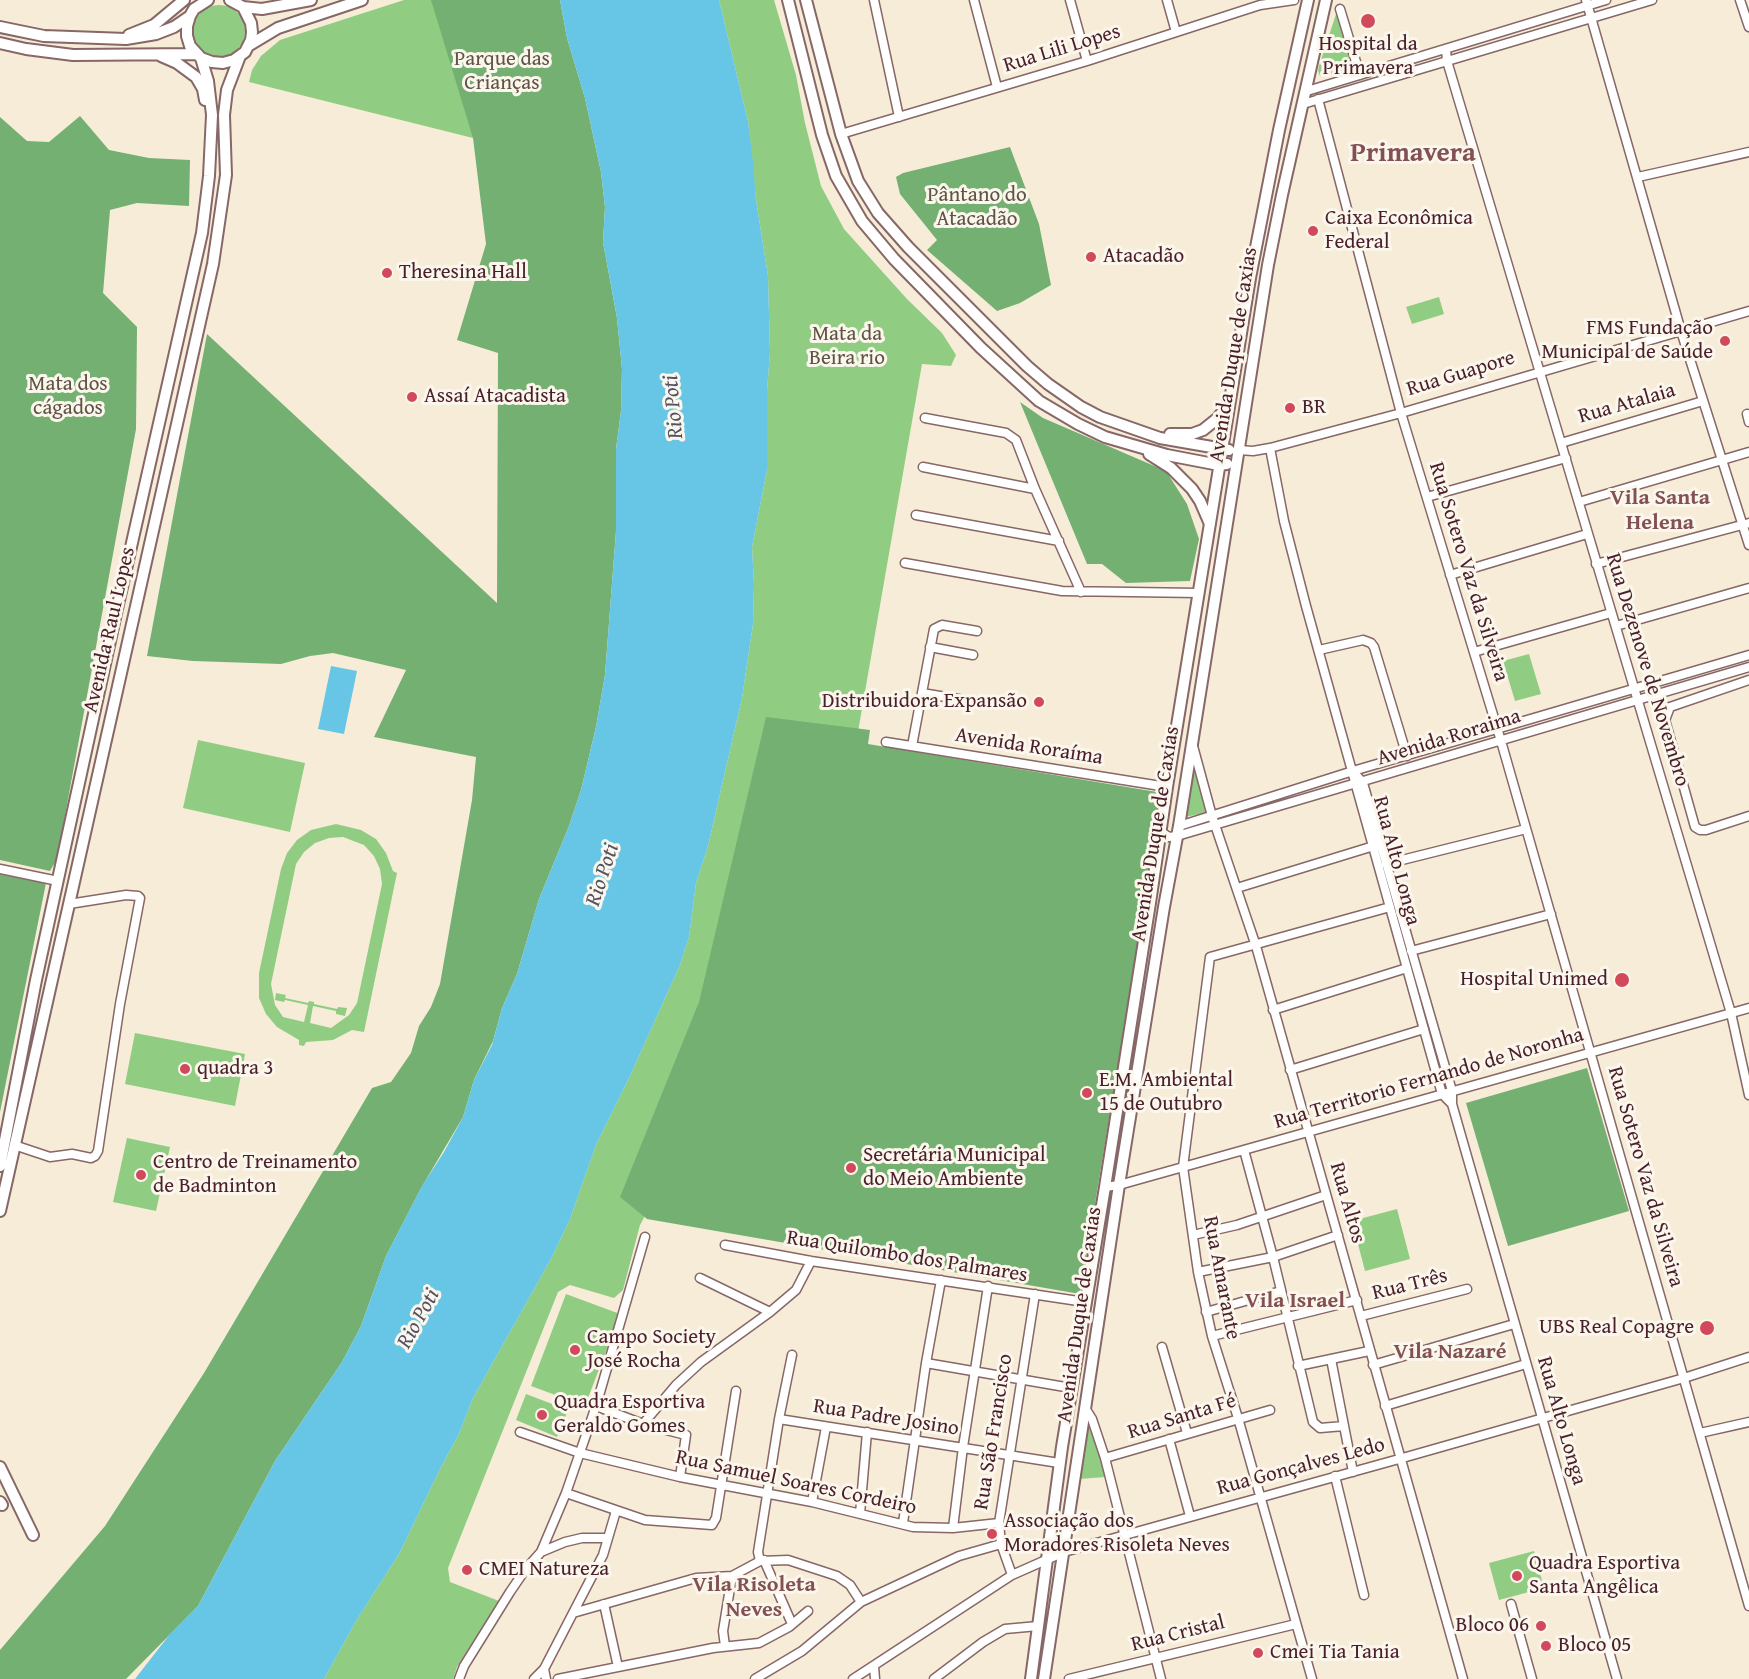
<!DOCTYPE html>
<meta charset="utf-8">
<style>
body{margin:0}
canvas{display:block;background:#f7ecd7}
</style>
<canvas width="1749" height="1679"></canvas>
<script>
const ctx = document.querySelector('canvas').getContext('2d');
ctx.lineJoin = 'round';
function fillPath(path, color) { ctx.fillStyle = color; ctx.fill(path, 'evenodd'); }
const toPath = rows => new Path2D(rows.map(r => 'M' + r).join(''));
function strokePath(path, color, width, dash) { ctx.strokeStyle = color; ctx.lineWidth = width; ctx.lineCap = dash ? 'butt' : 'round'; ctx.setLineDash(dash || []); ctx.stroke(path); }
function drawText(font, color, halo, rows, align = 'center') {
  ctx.font = font + ' "Gentium Book Plus",serif'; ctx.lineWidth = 6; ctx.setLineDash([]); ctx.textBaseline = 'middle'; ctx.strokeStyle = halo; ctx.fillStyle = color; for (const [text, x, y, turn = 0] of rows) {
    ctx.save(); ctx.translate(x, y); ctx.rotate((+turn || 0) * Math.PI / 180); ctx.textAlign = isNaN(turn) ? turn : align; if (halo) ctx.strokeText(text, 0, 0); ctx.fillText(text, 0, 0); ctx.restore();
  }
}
fillPath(toPath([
 [404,0,560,0,501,145,249,82,252,70,261,56,280,40],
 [719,0,774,0,796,75,805,123,821,186,844,229,907,299,942,333,956,355,951,366,922,364,855,749,668,1174,640,1225,623,1290,614,1298,570,1285,558,1292,448,1568,450,1582,499,1601,457,1667,453,1679,324,1679,356,1621,399,1554,440,1469,459,1434,473,1398,552,1257,570,1219,596,1145,630,1076,680,965,689,937,696,883,708,846,742,698,753,624,754,585,752,547,767,470,767,391,770,352,768,276,756,200,748,121],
 '193 31a26 26 0 1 1 52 0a26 26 0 1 1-52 0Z',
 [1338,8,1355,67,1324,77,1320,76,1318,71,1319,66],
 [1439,297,1444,314,1412,324,1406,307],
 [1529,654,1541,694,1515,701,1503,661],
 [198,740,305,763,290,832,183,808],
 [1192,760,1209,812,1185,817],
 [336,824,361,830,376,839,386,853,393,871,397,873,364,1032,352,1030,333,1040,306,1042,304,1046,299,1045,299,1040,277,1027,266,1014,259,998,259,973,281,869,287,853,297,840,311,830],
 [343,837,364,845,374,856,380,869,382,884,357,1003,349,1015,331,1028,310,1023,313,1006,336,1011,336,1014,345,1016,347,1008,338,1007,337,1009,314,1004,314,1002,309,1001,308,1003,285,998,286,995,276,993,275,1000,284,1002,285,1000,308,1005,304,1022,283,1017,275,1005,271,984,296,864,304,852,315,843,329,838],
 [135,1033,245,1054,235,1106,125,1084],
 [127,1138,170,1147,156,1211,113,1202],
 [1397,1209,1410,1259,1365,1271,1352,1221],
 [566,1294,620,1314,585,1406,531,1386],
 [526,1394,568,1410,557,1437,516,1420],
 [1089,1417,1106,1477,1079,1479],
 [1534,1551,1544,1588,1499,1600,1489,1563]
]), '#90cd83');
fillPath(toPath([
 [431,0,560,0,567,38,585,98,601,172,605,207,603,242,617,318,622,369,621,411,616,449,616,531,605,675,596,727,581,790,569,826,539,899,517,974,502,1008,493,1041,474,1080,463,1117,420,1190,386,1256,361,1326,342,1362,275,1461,198,1606,126,1679,0,1679,0,1650,105,1526,204,1373,372,1088,391,1082,411,1053,419,1026,431,1007,440,984,472,800,476,757,374,737,406,670,333,653,310,656,281,664,193,661,147,656,207,334,497,603,498,353,457,340,486,244,473,138],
 [80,116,109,150,149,158,190,160,189,206,137,203,110,210,103,293,137,327,136,429,57,859,50,871,0,860,0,117,27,141,49,142],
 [1010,147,1039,224,1051,285,1020,303,997,311,927,250,937,240,900,194,896,177,903,173],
 [1020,402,1043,418,1166,471,1187,504,1199,539,1190,581,1126,583,1102,564,1087,564],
 [766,717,870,730,868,744,1163,793,1080,1294,647,1219,620,1197,699,1002],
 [0,874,46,883,0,1112],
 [1587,1068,1629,1211,1508,1246,1466,1103]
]), '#74b071');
fillPath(toPath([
 [560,0,719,0,748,121,753,162,756,200,768,276,770,352,767,391,767,470,752,547,754,585,753,624,742,698,708,846,696,883,689,937,680,965,630,1076,596,1145,570,1219,552,1257,473,1398,459,1434,440,1469,399,1554,356,1621,324,1679,135,1679,170,1634,198,1606,275,1461,342,1362,361,1326,386,1256,422,1186,444,1152,463,1117,474,1080,492,1045,502,1008,517,974,539,899,569,826,581,790,596,727,605,675,616,531,616,449,621,411,622,369,617,318,603,242,605,207,601,172,585,98,567,38],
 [331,666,357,671,344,734,318,729]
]), '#67c6e5');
const minor = toPath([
 [874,0,899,117],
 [974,0,997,87],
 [1070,0,1087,61],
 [1167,0,1176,32],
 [1586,0,1681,331,1749,545],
 [1740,0,1749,27],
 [1340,9,1360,75],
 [1446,49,1447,61,1731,1013,1749,1095],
 [1307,91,1606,0],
 [1318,99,1401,413,1501,741,1749,1606],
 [1303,104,1652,0],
 [841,134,1087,61,1260,5,1294,0],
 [1638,177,1749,152],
 [1747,414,1749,422],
 [925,418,1006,433,1016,440,1035,489,1081,592],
 [1561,443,1703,401],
 [1270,448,1284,521,1306,606,1442,1094,1452,1104],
 [1238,450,1253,451,1270,448,1401,413,1749,311],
 [923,467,1035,489],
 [1427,497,1566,458],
 [1579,502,1749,452],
 [916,515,1059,541],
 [905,563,1062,591,1199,593],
 [1596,564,1749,523],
 [1450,575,1587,534],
 [1616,626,1749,588],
 [930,647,973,655],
 [1319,650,1363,640,1371,643,1374,647,1407,756],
 [1474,652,1611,613],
 [1749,680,1670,707,1665,720,1695,827,1700,830,1706,830,1749,816],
 [922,693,964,700],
 [886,742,1167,787],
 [912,746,934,629,942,625,977,631],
 [1193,746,1212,816,1256,946,1463,1679],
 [1353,771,1363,783,1452,1091,1452,1104,1617,1679],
 [1179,826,1353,771,1749,655],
 [1160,831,1169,837,1177,836,1749,667],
 [1386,864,1526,829],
 [0,869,58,881],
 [1237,888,1377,845],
 [1411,951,1551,914],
 [1273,1010,1407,968],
 [1290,1070,1424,1029],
 [14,1145,50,1157,72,1154,91,1158,95,1156,98,1151,120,1004,140,898,138,896,126,895,69,904],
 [1244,1150,1273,1257,1313,1422,1320,1428,1344,1426],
 [1105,1187,1119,1185,1749,1008],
 [1193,1235,1237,1225,1326,1195],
 [725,1245,811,1261,1085,1302],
 [1198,1272,1273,1257,1338,1235],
 [700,1278,770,1312],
 [1206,1312,1281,1291],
 [1361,1316,1467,1289],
 [1212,1336,1357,1300],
 [1162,1347,1187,1433],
 [1331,1359,1353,1472],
 [926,1363,1071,1388],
 [1373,1365,1514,1324],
 [1298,1366,1369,1351],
 [596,1406,643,1424,686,1435,680,1477],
 [1385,1406,1526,1364],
 [1085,1408,1092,1419,1105,1458,1161,1679],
 [779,1419,1059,1463],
 [643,1424,676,1385,701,1362,770,1312,796,1290,811,1261],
 [520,1432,580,1453,680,1477,812,1502,913,1527,953,1528,999,1523],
 [1700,1433,1749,1422],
 [1169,1439,1190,1516],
 [1105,1458,1270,1410],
 [1335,1476,1364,1595],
 [566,1493,645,1520,712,1525,716,1518,736,1391],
 [812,1502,826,1427],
 [860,1514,867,1432],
 [903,1523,926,1363,941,1280],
 [953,1528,963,1447,988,1286],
 [541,1552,566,1493,596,1406,645,1237],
 [764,1560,792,1624],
 [760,1561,758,1552,779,1419,792,1355],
 [1012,1575,1001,1544,999,1523,1035,1294],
 [604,1604,618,1667],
 [1511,1604,1532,1679],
 [573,1613,603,1555,616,1511],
 [725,1646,723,1631,732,1576],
 [874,1666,875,1679],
 [459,1679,464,1666,510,1592,525,1570,541,1552,565,1542,582,1538,607,1538],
 [534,1679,544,1669],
 [546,1679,544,1669,573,1613,696,1578,732,1576,760,1561,788,1560,837,1576,850,1585,861,1602],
 [558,1679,713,1648,759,1643,789,1627,808,1611],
 [755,1679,802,1651,861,1602,959,1556,1001,1544],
 [853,1679,1012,1575,1064,1552,1399,1459,1684,1378,1749,1357],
 [934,1679,983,1642,1005,1629,1038,1626],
 [1069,1679,1296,1624],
 [1312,1679,1238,1418,1212,1336,1198,1272,1183,1167,1210,957,1390,907]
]);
const major = toPath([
 [208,0,194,9,190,16,187,26,187,36,190,46,201,58,212,62,223,63,234,60,245,52,251,40,252,32,251,23,243,7,230,0],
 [788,0,822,135,836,176,862,221,894,259,981,348,1039,401,1078,424,1105,437,1167,455,1219,465,1227,464],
 [806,0,841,134,858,181,878,213,908,247,1027,366,1048,384,1081,407,1100,417,1160,438,1229,450],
 [243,7,262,9,311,0],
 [0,27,44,36,126,39,156,34,174,27,190,16],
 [129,35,154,25,184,0],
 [0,43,26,49,73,55,196,54],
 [248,46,278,28,362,0],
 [161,56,177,63,196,77,203,89,205,100],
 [1170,434,1192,434,1203,430,1218,418,1229,403],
 [1149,454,1171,468,1192,489,1200,501,1210,524],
 [0,1166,36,980,115,618,202,233,209,176,212,115,208,81,201,58],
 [0,1211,213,264,226,175,224,115,227,90,240,56],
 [0,1467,33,1535],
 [0,1502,2,1505],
 [1031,1679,1062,1447,1105,1187,1150,903,1167,787,1250,278,1279,130,1308,0],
 [1044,1679,1119,1185,1164,907,1179,826,1268,265,1282,195,1326,0]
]);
strokePath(minor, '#876767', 11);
strokePath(major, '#876767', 14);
strokePath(minor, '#fff', 8);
strokePath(major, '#fff', 10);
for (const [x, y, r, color] of [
 [1368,21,8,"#d1495b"],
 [1313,231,6,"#d1495b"],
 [1091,257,6,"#d1495b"],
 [387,273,6,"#d1495b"],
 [1725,341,6,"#d1495b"],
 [412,397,6,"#d1495b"],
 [1290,408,6,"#d1495b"],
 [1039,702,6,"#d1495b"],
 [1622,980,8,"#d1495b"],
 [185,1069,6,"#d1495b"],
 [1087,1093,6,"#d1495b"],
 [851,1168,6,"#d1495b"],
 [141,1175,6,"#d1495b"],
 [1707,1328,8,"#d1495b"],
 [575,1350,6,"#d1495b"],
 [542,1415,6,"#d1495b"],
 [992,1534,6,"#d1495b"],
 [467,1570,6,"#d1495b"],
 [1517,1576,6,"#d1495b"],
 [1541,1626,6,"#d1495b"],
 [1546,1646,6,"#d1495b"],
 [1258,1653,6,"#d1495b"]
]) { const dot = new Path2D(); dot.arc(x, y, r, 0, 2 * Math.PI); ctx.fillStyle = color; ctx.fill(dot); strokePath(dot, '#fbf7ec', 2); }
drawText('21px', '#4a1f2b', '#fbf7ec', [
 ["Hospital da",1368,45,"center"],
 ["Primavera",1368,69,"center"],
 ["Caixa Econômica",1325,219],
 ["Federal",1325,243],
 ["Atacadão",1103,257],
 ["Theresina Hall",399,273],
 ["FMS Fundação",1713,329,"right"],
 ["Municipal de Saúde",1713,353,"right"],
 ["Assaí Atacadista",424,397],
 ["BR",1302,408],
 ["Distribuidora Expansão",1027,702,"right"],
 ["Hospital Unimed",1608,980,"right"],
 ["quadra 3",197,1069],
 ["E.M. Ambiental",1099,1081],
 ["15 de Outubro",1099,1105],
 ["Secretária Municipal",863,1156],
 ["do Meio Ambiente",863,1180],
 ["Centro de Treinamento",153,1163],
 ["de Badminton",153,1187],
 ["UBS Real Copagre",1694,1328,"right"],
 ["Campo Society",587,1338],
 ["José Rocha",587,1362],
 ["Quadra Esportiva",554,1403],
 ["Geraldo Gomes",554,1427],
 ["Associação dos",1004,1522],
 ["Moradores Risoleta Neves",1004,1546],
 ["Quadra Esportiva",1529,1564],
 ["Santa Angêlica",1529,1588],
 ["CMEI Natureza",479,1570],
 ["Bloco 06",1529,1626,"right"],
 ["Bloco 05",1558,1646],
 ["Cmei Tia Tania",1270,1653]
], 'left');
drawText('21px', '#4a1f2b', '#fbf7ec', [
 ["Rua Lili Lopes",1062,49,-17],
 ["Avenida Duque de Caxias",1234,355,-81],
 ["Rua Guapore",1461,374,-17],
 ["Rua Atalaia",1627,404,-16],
 ["Rua Sotero Vaz da Silveira",1468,572,73],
 ["Avenida Raul Lopes",110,630,-77],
 ["Rua Dezenove de Novembro",1647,670,73],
 ["Avenida Roraima",1449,738,-17],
 ["Avenida Roraíma",1029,747,9],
 ["Avenida Duque de Caxias",1156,834,-81],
 ["Rua Alto Longa",1396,861,75],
 ["Rua Territorio Fernando de Noronha",1429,1079,-16],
 ["Rua Sotero Vaz da Silveira",1645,1177,74],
 ["Rua Altos",1347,1203,74],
 ["Rua Quilombo dos Palmares",907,1257,9],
 ["Rua Amarante",1221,1278,79],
 ["Rua Três",1410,1285,-14],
 ["Avenida Duque de Caxias",1080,1315,-82],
 ["Rua Santa Fé",1182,1417,-17],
 ["Rua Padre Josino",886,1418,9],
 ["Rua Alto Longa",1561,1421,74],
 ["Rua São Francisco",994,1432,-81],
 ["Rua Gonçalves Ledo",1301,1467,-15],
 ["Rua Samuel Soares Cordeiro",796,1483,12],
 ["Rua Cristal",1178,1634,-14]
]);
drawText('21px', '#5f5345', '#fbf7ec', [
 ["Parque das",502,60],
 ["Crianças",502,84],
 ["Pântano do",977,196],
 ["Atacadão",977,220],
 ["Mata da",847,335],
 ["Beira rio",847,359],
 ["Mata dos",68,385],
 ["cágados",68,409]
]);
drawText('italic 22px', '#535163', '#fbf7ec', [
 ["Rio Poti",674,407,-95],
 ["Rio Poti",603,875,-72],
 ["Rio Poti",419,1319,-61]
]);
drawText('bold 22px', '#835153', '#fbf7ec', [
 ["Vila Santa",1660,498],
 ["Helena",1660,523],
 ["Vila Israel",1295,1301],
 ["Vila Nazaré",1450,1352],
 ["Vila Risoleta",754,1585],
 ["Neves",754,1610]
]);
drawText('bold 27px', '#835153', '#fbf7ec', [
 ["Primavera",1413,154]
]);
</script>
